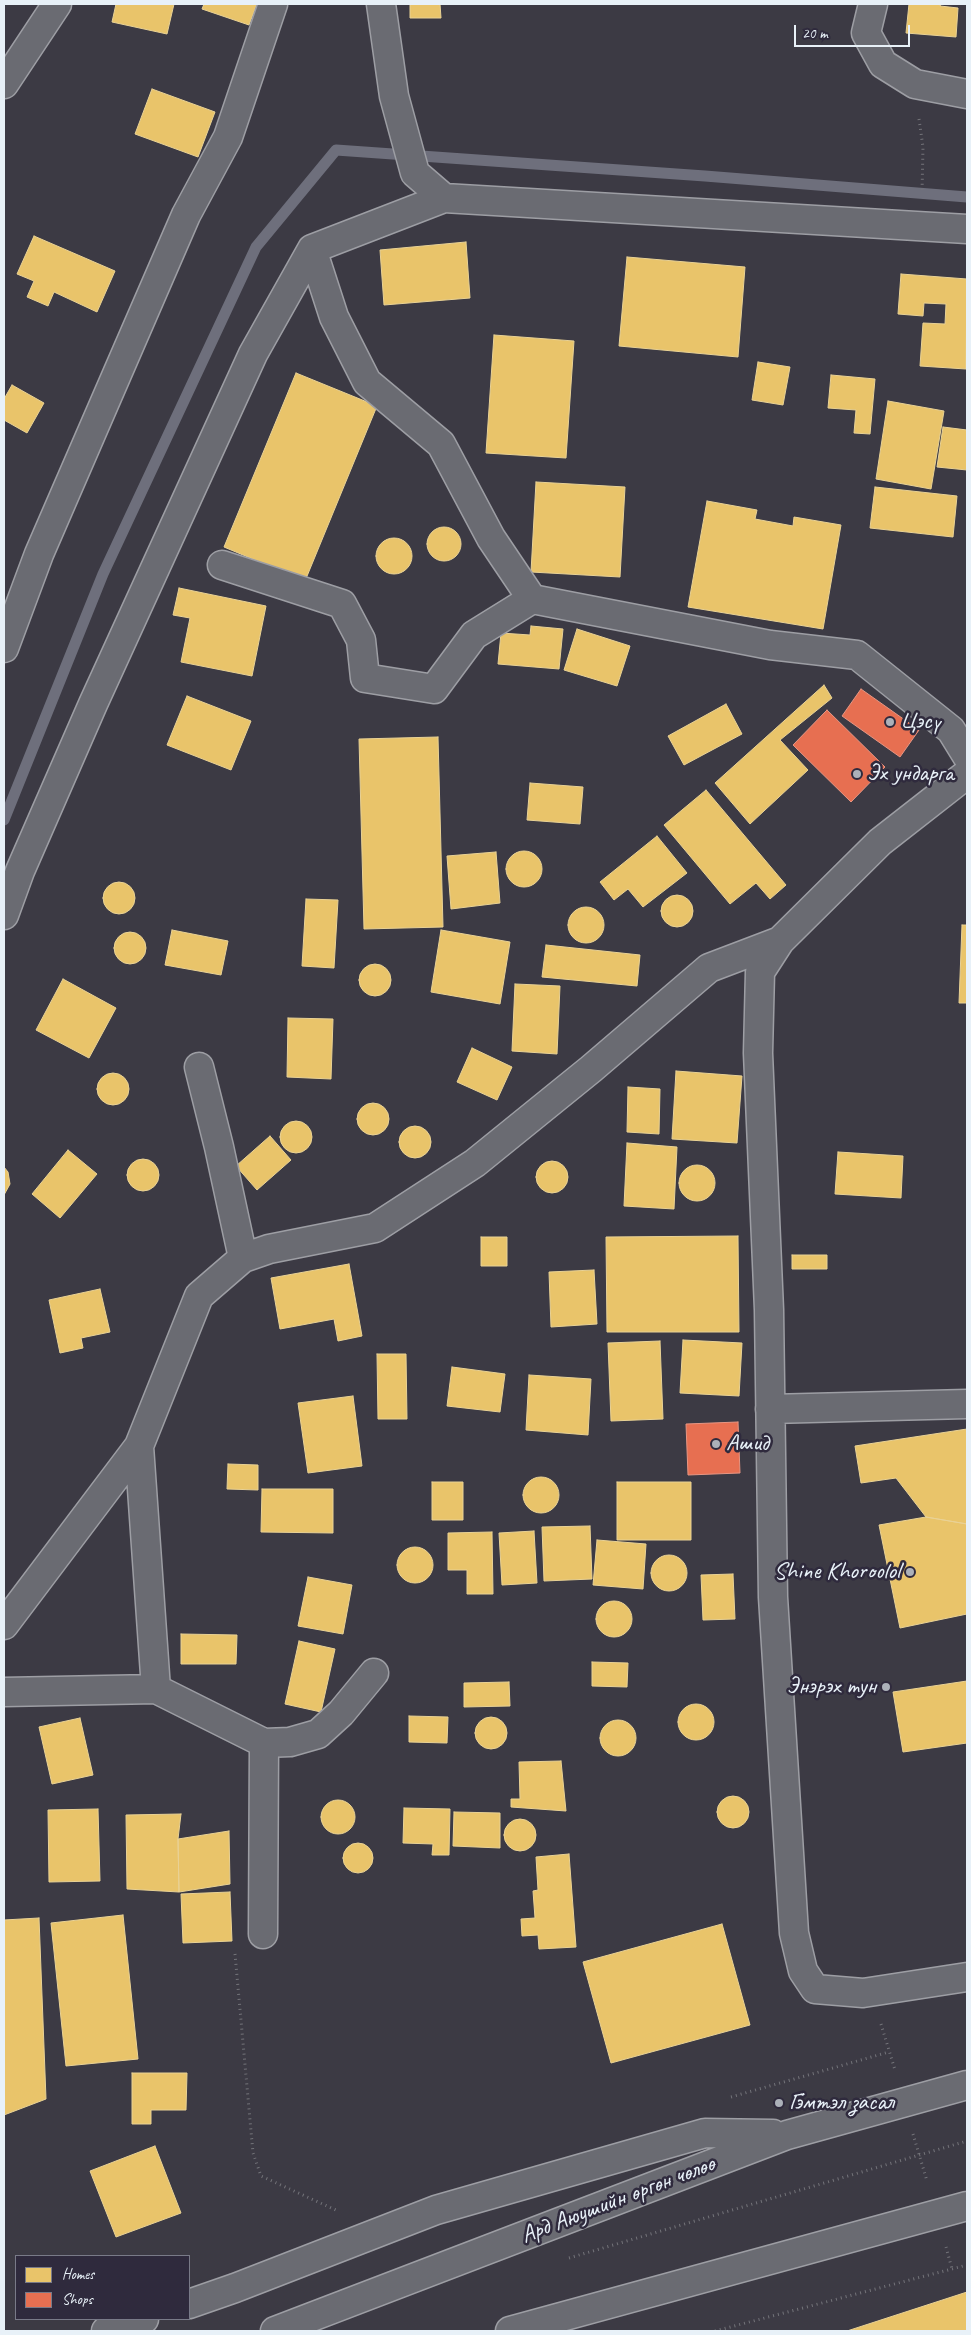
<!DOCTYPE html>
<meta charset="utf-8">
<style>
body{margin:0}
#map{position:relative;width:971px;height:2335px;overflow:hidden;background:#3c3a44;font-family:Caveat,sans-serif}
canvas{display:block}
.frame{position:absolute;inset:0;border:5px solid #e8f1f8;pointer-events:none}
.legend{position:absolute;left:15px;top:2255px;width:175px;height:65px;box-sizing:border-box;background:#2f2a3d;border:1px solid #797a88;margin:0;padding:6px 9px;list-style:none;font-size:15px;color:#e8f1f8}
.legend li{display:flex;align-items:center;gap:10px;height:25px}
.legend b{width:25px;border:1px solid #797a88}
.scale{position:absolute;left:794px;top:25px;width:116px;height:22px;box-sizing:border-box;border:2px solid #e8f1f8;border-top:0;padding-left:6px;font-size:15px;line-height:18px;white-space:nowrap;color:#e8f1f8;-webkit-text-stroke:4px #2f2a3d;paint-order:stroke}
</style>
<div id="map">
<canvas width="971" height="2335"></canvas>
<div class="frame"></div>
<ul class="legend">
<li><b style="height:14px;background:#e9c46a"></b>Homes</li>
<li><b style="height:14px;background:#e76f51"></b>Shops</li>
</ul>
<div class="scale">20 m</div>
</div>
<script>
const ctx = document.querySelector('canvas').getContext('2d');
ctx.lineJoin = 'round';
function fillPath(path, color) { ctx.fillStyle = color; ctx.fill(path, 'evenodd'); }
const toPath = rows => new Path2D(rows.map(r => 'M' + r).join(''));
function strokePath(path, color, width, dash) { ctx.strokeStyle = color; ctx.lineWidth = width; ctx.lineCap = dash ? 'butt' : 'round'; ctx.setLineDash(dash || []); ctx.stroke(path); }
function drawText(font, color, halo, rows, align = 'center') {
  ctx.font = font + ' Caveat,sans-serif'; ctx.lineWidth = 5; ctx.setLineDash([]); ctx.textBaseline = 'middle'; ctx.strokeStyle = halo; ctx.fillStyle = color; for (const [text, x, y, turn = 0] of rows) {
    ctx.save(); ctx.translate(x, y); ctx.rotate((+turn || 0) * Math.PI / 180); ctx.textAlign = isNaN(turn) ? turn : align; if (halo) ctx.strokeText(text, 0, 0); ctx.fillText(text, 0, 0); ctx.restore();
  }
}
const homes = toPath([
 [116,4,174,4,167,34,112,22,116,4],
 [204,4,257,4,249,25,202,9,204,4],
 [410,4,440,4,441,18,410,18,410,4],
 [909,4,941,4,940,6,958,8,956,37,906,33,909,4],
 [152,89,215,112,198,157,135,134,152,89],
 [34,236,115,271,97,312,54,292,48,306,27,297,34,281,17,274,34,236],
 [466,242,470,298,384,305,380,250,466,242],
 [627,257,745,267,738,357,619,346,627,257],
 [901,274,967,279,966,369,920,366,923,323,945,324,946,304,924,303,923,316,898,314,901,274],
 [494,335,574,341,566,458,486,453,494,335],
 [758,362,790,367,783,405,752,400,758,362],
 [296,373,377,406,305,581,224,547,296,373],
 [831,375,875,379,870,434,854,433,856,410,828,408,831,375],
 [12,385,44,403,27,433,4,420,4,399,12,385],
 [888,401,944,411,931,489,876,479,888,401],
 [943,427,967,430,967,470,937,467,943,427],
 [536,482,625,487,620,577,531,572,536,482],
 [875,487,957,496,953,537,870,528,875,487],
 [707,501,757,510,755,519,793,526,794,517,841,525,823,629,688,607,707,501],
 '427 544a17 17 0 1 1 34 0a17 17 0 1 1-34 0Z',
 '376 556a18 18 0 1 1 36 0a18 18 0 1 1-36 0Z',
 [179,588,266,606,252,676,181,662,190,618,173,615,179,588],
 [531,626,563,629,559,669,498,664,501,633,530,635,531,626],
 [577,629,630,646,617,686,564,670,577,629],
 [824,685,832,698,780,740,808,770,750,824,715,783,824,685],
 [187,696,251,721,231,770,167,745,187,696],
 [726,704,742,734,684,765,668,736,726,704],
 [438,737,443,927,364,929,359,739,438,737],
 [530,783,583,787,580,824,527,820,530,783],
 [706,790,786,885,770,899,756,883,730,904,664,825,706,790],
 [657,836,687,873,643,907,628,889,614,900,600,882,657,836],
 '506 869a18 18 0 1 1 36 0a18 18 0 1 1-36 0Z',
 [496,852,500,903,451,909,447,856,496,852],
 '103 898a16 16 0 1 1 32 0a16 16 0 1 1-32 0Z',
 '661 911a16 16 0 1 1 32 0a16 16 0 1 1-32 0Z',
 [306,899,338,900,334,968,302,966,306,899],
 '568 925a18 18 0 1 1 36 0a18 18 0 1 1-36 0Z',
 [962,925,967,925,967,1003,959,1003,962,925],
 [172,930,228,941,221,975,165,965,172,930],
 [441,930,510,942,500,1004,431,992,441,930],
 '114 948a16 16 0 1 1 32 0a16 16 0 1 1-32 0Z',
 [546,945,640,955,637,986,542,977,546,945],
 '359 980a16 16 0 1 1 32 0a16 16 0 1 1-32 0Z',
 [63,979,116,1008,89,1058,36,1030,63,979],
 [515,984,560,986,557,1054,512,1051,515,984],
 [288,1018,333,1019,331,1079,287,1077,288,1018],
 [472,1048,512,1067,497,1100,457,1082,472,1048],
 [676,1071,742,1076,737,1143,672,1139,676,1071],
 '97 1089a16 16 0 1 1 32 0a16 16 0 1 1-32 0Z',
 [628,1087,660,1089,659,1134,627,1132,628,1087],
 '357 1119a16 16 0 1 1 32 0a16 16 0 1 1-32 0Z',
 '280 1137a16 16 0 1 1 32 0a16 16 0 1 1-32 0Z',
 '399 1142a16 16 0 1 1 32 0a16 16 0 1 1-32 0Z',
 [270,1136,291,1160,257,1190,236,1166,270,1136],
 [627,1143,677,1147,674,1209,624,1206,627,1143],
 [68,1150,97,1174,60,1218,32,1194,68,1150],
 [838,1152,903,1156,901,1198,835,1194,838,1152],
 '127 1175a16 16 0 1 1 32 0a16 16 0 1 1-32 0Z',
 '536 1177a16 16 0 1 1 32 0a16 16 0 1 1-32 0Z',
 '679 1183a18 18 0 1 1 36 0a18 18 0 1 1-36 0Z',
 [4,1167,8,1172,10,1184,4,1195,4,1167],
 [738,1236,739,1332,607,1332,606,1237,738,1236],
 [481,1237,507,1237,507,1266,481,1266,481,1237],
 [792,1255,827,1255,827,1269,792,1269,792,1255],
 [349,1264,362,1336,338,1341,334,1319,280,1329,271,1278,349,1264],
 [594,1270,597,1324,551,1327,549,1272,594,1270],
 [100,1289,110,1332,81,1338,83,1348,60,1353,49,1300,100,1289],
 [683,1340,742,1343,739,1396,680,1393,683,1340],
 [660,1341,663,1419,611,1421,608,1343,660,1341],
 [377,1354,406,1354,407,1419,378,1419,377,1354],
 [452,1367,505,1374,500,1412,447,1406,452,1367],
 [529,1375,591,1379,588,1435,526,1430,529,1375],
 [353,1396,362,1466,308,1473,298,1403,353,1396],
 [967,1429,967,1524,926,1517,896,1478,861,1483,855,1446,967,1429],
 [228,1464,258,1465,258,1490,227,1489,228,1464],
 '523 1495a18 18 0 1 1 36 0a18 18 0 1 1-36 0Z',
 [432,1482,463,1482,463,1520,432,1520,432,1482],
 [617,1482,691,1482,691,1540,617,1540,617,1482],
 [262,1489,333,1489,333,1533,261,1532,262,1489],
 [926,1517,967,1524,967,1614,900,1628,879,1525,926,1517],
 [590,1526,592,1579,544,1581,542,1527,590,1526],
 [534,1531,537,1583,502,1585,499,1533,534,1531],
 [492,1532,493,1594,467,1594,467,1570,448,1570,448,1533,492,1532],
 [597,1540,646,1544,643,1589,593,1585,597,1540],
 '397 1565a18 18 0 1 1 36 0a18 18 0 1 1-36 0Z',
 '651 1573a18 18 0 1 1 36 0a18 18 0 1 1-36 0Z',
 [733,1574,735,1619,703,1620,701,1575,733,1574],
 [308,1577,352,1585,343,1634,298,1626,308,1577],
 '596 1619a18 18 0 1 1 36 0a18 18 0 1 1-36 0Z',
 [181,1634,237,1635,236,1664,181,1664,181,1634],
 [299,1641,335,1649,321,1712,285,1704,299,1641],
 [592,1662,628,1663,627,1687,592,1686,592,1662],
 [967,1681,967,1743,903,1752,893,1692,967,1681],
 [509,1682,510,1706,464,1707,464,1683,509,1682],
 '678 1722a18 18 0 1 1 36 0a18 18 0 1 1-36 0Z',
 [409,1716,448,1717,447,1743,409,1742,409,1716],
 '475 1733a16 16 0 1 1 32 0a16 16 0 1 1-32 0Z',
 [80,1718,93,1775,52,1784,39,1727,80,1718],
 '600 1738a18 18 0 1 1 36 0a18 18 0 1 1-36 0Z',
 [561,1761,566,1811,511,1807,511,1799,520,1799,519,1762,561,1761],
 '717 1812a16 16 0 1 1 32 0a16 16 0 1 1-32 0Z',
 '321 1817a17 17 0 1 1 34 0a17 17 0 1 1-34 0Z',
 [404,1808,450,1809,449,1855,432,1855,433,1844,403,1843,404,1808],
 [98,1809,100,1881,49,1882,48,1810,98,1809],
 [454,1812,500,1813,500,1848,453,1846,454,1812],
 [181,1814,178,1839,179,1892,127,1889,126,1815,181,1814],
 '504 1835a16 16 0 1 1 32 0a16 16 0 1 1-32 0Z',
 [229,1831,230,1884,179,1892,178,1839,229,1831],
 '343 1858a15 15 0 1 1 30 0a15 15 0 1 1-30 0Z',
 [569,1854,576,1947,539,1949,538,1935,522,1936,521,1919,535,1918,533,1891,538,1890,536,1857,569,1854],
 [230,1892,232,1941,183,1943,181,1894,230,1892],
 [123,1915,138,2059,66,2066,51,1923,123,1915],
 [39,1918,46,2099,4,2115,4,1920,39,1918],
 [722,1924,750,2025,611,2063,583,1962,722,1924],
 [132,2073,187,2073,186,2110,151,2110,151,2124,132,2124,132,2073],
 [155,2146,181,2213,116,2237,90,2171,155,2146],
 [967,2292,967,2331,847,2331,967,2292]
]);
fillPath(homes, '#e9c46a');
strokePath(homes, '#e9d295', 1);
const shops = toPath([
 [861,689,919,730,900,757,842,716,861,689],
 [827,710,885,767,851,802,793,745,827,710],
 [738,1422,740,1473,688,1475,686,1424,738,1422]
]);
fillPath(shops, '#e76f51');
strokePath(shops, '#e79683', 1);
strokePath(toPath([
 [4,820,103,574,256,247,336,150,705,176,967,197]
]), '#6e6f7c', 11);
const minor = toPath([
 [381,4,394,96,415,173,444,198],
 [873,4,866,33,883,64,915,84,967,94],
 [4,84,57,4],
 [312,249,334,317,367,382,441,444,491,538,532,599],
 [222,565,342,604,361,640,365,678,434,689,474,635,532,599,770,645,857,655,951,730,967,756],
 [4,648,39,554,186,215,228,137,273,4],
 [967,774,880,842,780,941,760,972,758,1053,769,1310,773,1597,794,1933,803,1971,815,1989,863,1993,967,1977],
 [4,915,20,871,93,704,253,354,312,249,444,198,967,229],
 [199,1067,219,1147,243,1258],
 [770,1409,967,1404],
 [139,1446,156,1689,264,1743,263,1934],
 [4,1625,139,1446,199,1296,243,1258,269,1249,375,1228,475,1163,591,1069,709,968,780,941],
 [4,1692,156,1689],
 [264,1743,290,1742,318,1734,341,1713,374,1673]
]);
const major = toPath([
 [189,2304,235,2288,436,2210,705,2133,773,2134],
 [106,2331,144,2319],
 [275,2331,787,2135,967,2085],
 [510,2331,967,2206]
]);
strokePath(minor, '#9d9ea4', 31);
strokePath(major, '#9d9ea4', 31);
strokePath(toPath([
 [919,119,923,147,922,193],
 [235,1954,253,2153,261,2176,338,2211],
 [881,2024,895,2070],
 [731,2097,889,2052],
 [913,2134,927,2181],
 [946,2247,952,2269],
 [569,2258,967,2141],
 [715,2331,967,2265]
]), '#74747a', 3, [1, 4]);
strokePath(minor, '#6a6b72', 28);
strokePath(major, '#6a6b72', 28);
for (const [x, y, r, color] of [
 [890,722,5,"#acb1b9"],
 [857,774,5,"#acb1b9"],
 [716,1444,5,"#acb1b9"],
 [910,1572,5,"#acb1b9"],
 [886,1687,5,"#acb1b9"],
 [779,2103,5,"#acb1b9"]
]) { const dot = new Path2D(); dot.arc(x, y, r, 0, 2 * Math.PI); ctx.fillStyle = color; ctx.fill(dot); strokePath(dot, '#2f2a3d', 2); }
drawText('24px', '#e8f1f8', '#2f2a3d', [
 ["Цэсү",900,722],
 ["Эх ундарга",867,774],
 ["Ашид",726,1444],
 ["Shine Khoroolol",900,1572,"right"],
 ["Энэрэх тун",876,1687,"right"],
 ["Гэмтэл засал",789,2103]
], 'left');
drawText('24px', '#e8f1f8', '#2f2a3d', [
 ["Ард Аюушийн өргөн чөлөө",618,2200,-21]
]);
</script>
